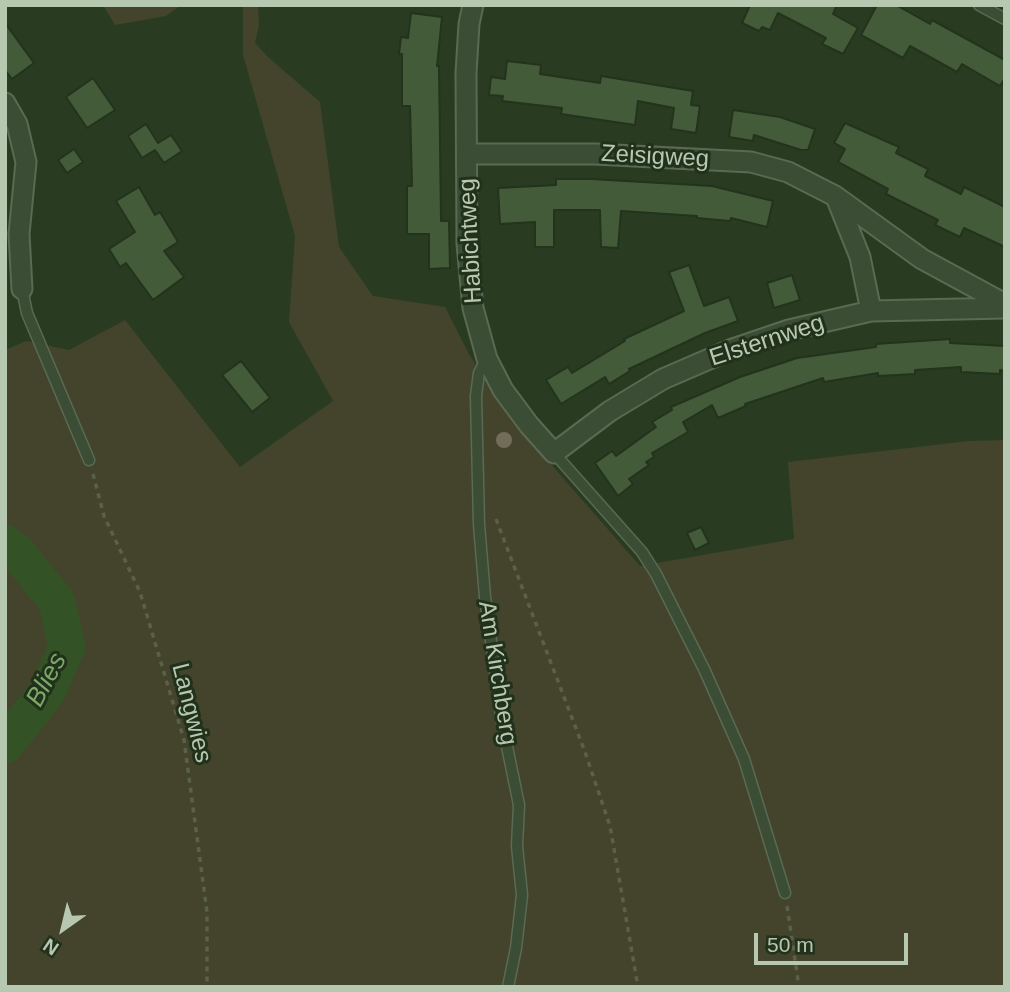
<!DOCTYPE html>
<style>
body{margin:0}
#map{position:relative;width:1010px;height:992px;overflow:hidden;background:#293c21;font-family:Arial,sans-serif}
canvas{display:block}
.frame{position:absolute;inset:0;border:7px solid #b7c8b1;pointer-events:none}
.north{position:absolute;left:28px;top:894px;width:70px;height:70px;-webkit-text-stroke:5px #21311b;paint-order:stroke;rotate:214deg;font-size:19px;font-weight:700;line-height:28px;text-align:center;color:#b7c8b1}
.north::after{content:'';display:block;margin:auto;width:24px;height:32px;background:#b7c8b1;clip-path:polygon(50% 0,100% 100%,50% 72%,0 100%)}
.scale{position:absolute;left:754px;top:933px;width:154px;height:32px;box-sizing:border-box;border:4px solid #b7c8b1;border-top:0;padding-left:9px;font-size:21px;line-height:24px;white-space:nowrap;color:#b7c8b1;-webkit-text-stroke:5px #21311b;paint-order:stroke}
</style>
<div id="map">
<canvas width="1010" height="992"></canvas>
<div class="frame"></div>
<div class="north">N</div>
<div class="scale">50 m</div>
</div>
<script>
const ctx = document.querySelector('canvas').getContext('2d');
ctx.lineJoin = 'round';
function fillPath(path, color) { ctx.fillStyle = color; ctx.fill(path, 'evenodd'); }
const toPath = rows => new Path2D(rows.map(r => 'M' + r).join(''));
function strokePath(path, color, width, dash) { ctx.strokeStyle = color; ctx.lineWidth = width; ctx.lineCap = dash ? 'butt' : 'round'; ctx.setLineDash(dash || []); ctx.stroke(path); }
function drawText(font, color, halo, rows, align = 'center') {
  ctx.font = font + ' Arial,sans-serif'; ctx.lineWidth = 6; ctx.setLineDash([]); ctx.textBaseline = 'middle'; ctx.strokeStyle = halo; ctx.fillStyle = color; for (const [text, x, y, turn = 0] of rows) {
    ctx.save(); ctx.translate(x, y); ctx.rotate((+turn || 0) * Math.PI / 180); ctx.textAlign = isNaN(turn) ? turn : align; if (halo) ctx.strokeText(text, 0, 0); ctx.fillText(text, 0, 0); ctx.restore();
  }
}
fillPath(toPath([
 [103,5,181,5,166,16,115,25],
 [243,5,258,5,259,25,255,43,268,57,320,102,339,247,373,296,445,307,469,354,498,399,543,455,640,566,794,539,788,462,969,441,1005,440,1005,987,5,987,5,350,26,341,69,350,125,320,240,467,333,401,289,322,295,236,243,55]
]), '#43442b');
strokePath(toPath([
 [5,543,17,552,57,602,67,647,47,692,5,745]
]), '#335326', 37);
const building = toPath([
 [750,5,837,5,833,14,858,28,843,54,822,44,826,38,778,13,770,30,762,27,759,31,742,23,750,5],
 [877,5,896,5,930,24,932,20,1005,60,1005,78,1000,86,962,64,957,72,910,46,903,58,861,35,877,5],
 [411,13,442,17,437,66,439,66,441,221,449,221,450,268,429,269,429,234,407,234,407,186,412,186,410,106,402,106,402,54,399,54,401,37,408,38,411,13],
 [5,23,34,63,12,79,5,70,5,23],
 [507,61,541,65,540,74,600,83,601,76,693,91,691,105,700,106,696,133,671,129,674,108,638,101,635,125,561,114,562,108,502,101,503,96,489,95,491,77,505,79,507,61],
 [93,78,115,110,87,128,66,97,93,78],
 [733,110,780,117,815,129,808,150,801,150,754,135,753,141,729,137,733,110],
 [845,123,899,147,896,153,928,169,925,176,961,194,964,187,1005,207,1005,247,964,228,960,237,935,225,938,220,886,194,888,189,838,162,845,149,834,143,845,123],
 [146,124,158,143,171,135,182,151,164,163,155,150,142,158,128,136,146,124],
 [74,149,83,162,67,173,58,160,74,149],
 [556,179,591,179,712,186,773,201,767,227,731,218,730,221,697,218,697,216,621,211,618,248,601,247,600,210,554,210,554,247,535,247,535,222,500,224,498,188,556,185,556,179],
 [139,187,155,215,160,212,178,242,164,251,184,277,153,300,126,263,120,267,109,249,135,232,116,201,139,187],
 [689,265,704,306,729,297,738,321,705,333,629,369,630,371,609,384,605,377,561,404,546,380,568,367,572,373,625,341,624,339,684,311,669,272,689,265],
 [792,275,800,300,774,308,767,283,792,275],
 [950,339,950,343,1005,346,1005,371,1000,370,1000,374,961,372,961,367,915,370,915,374,878,376,878,373,824,382,823,378,745,404,746,406,718,418,712,405,683,422,688,432,652,453,654,457,646,462,649,465,629,479,633,484,618,496,595,463,612,451,616,456,656,427,652,422,672,410,671,407,740,377,797,358,876,347,876,344,950,339],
 [241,361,270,398,252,412,222,375,241,361],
 [701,527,709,543,695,550,687,533,701,527]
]);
fillPath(building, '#445b3a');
strokePath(building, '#23331c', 2);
const lane = toPath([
 [979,5,1005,19],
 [22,289,27,313,89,460],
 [486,360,479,373,476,396,479,524,485,597,502,722,519,805,517,846,522,895,516,948,508,987],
 [554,453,642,552,656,574,705,671,744,759,785,893]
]);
const street = toPath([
 [473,5,469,24,466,73,467,244,473,308,487,359,503,390,529,425,554,453,610,411,663,379,730,350,789,330,871,311,1005,308],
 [5,103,17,124,26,162,19,234,22,289],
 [468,154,595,154,751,162,788,172,835,196,922,259,1005,304],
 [836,197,860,257,871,311]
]);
strokePath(lane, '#5a6a53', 13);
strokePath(street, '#5a6a53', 23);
strokePath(toPath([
 [93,474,104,516,140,592,184,740,207,912,207,987],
 [496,519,585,752,610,826,638,987],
 [787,906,799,987]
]), '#5a6148', 3.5, [5, 5]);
strokePath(lane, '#3c4d35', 10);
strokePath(street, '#3c4d35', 19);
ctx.fillStyle = '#736c58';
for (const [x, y] of [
 [504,440]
]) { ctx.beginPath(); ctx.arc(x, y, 8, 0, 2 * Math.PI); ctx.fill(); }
drawText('24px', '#b7c8b1', '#21311b', [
 ["Zeisigweg",655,157,3],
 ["Habichtweg",471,241,-93],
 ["Elsternweg",767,341,-18],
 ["Am Kirchberg",497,673,81],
 ["Langwies",191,713,76]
]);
drawText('italic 26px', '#7ba968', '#21311b', [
 ["Blies",47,680,-62]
]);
</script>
